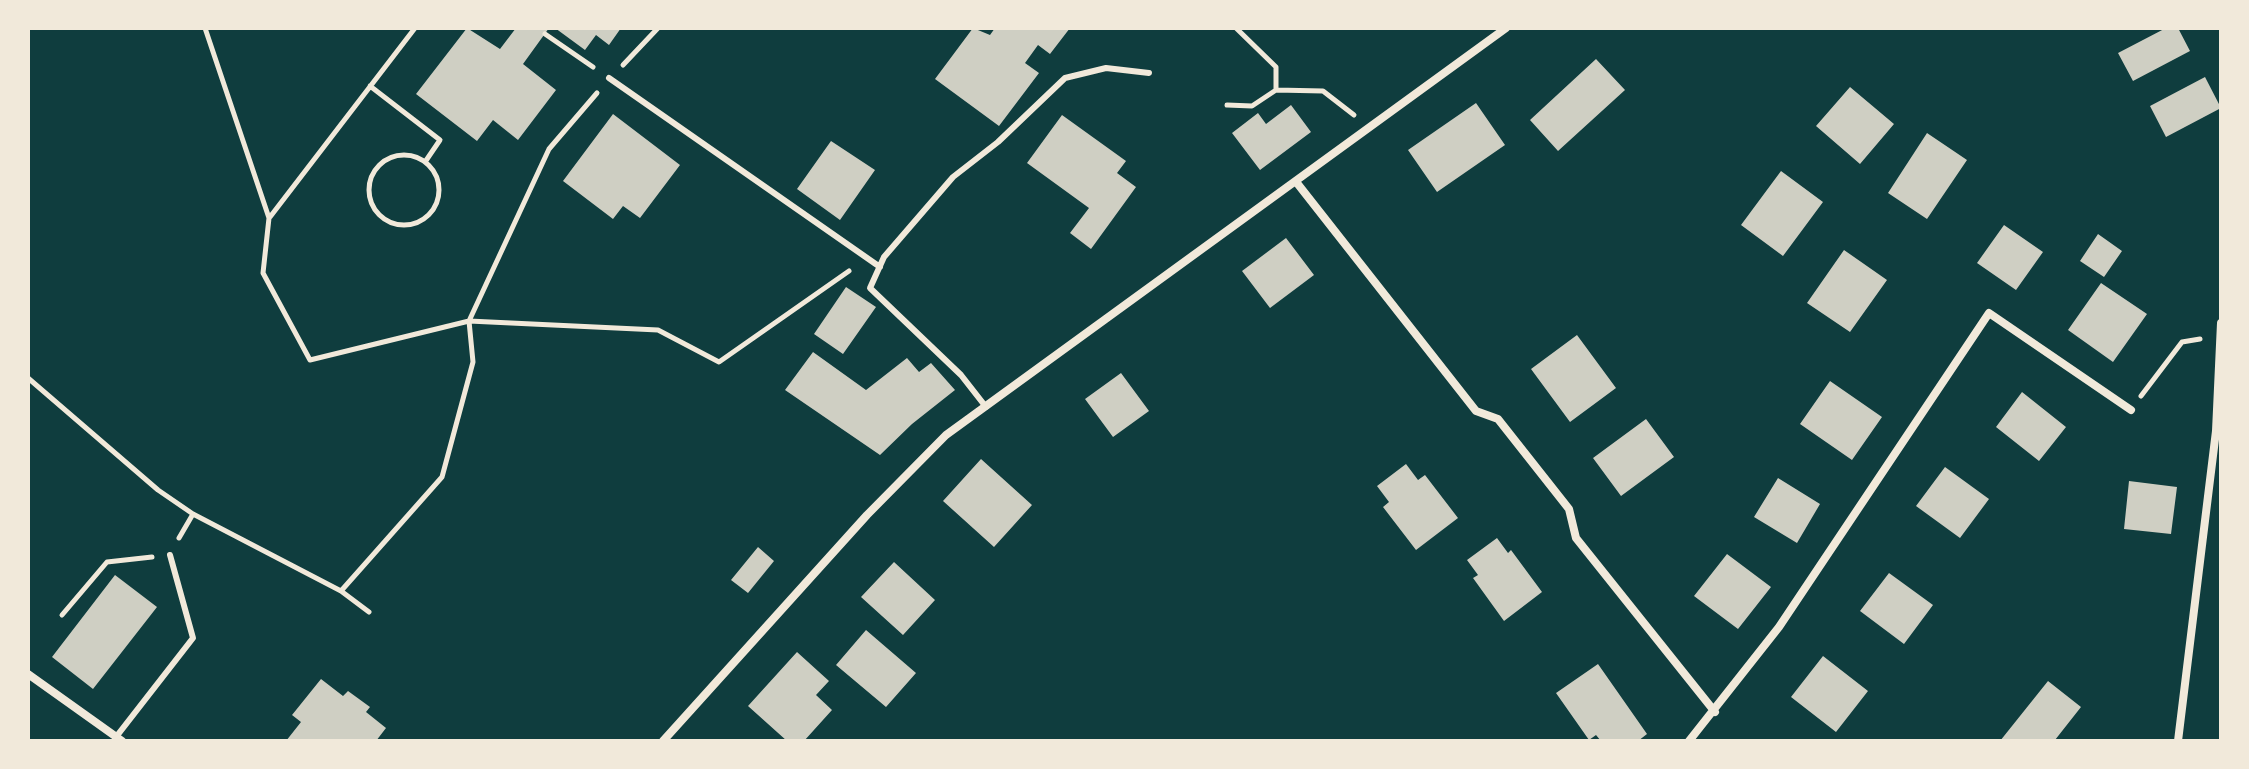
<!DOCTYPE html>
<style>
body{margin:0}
#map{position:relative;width:2249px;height:769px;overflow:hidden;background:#0f3d3e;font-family:"Noto Sans",sans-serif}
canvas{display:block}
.frame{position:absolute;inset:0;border:30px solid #f1e9da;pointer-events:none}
</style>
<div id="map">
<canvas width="2249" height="769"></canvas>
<div class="frame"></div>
</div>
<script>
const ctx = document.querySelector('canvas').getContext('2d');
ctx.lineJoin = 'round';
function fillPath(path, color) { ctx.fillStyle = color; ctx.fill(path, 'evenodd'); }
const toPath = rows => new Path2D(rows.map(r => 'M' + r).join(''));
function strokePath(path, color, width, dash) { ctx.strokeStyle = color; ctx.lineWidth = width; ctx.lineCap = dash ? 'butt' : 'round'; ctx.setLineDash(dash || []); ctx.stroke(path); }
fillPath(toPath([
 [467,28,500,49,516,28,549,28,523,64,556,90,518,140,493,120,477,141,416,94],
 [555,28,621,28,609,45,596,35,585,50],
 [973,28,990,35,995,28,1070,28,1050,54,1038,45,1025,63,1039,73,999,126,935,79],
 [2166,28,2178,28,2190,51,2133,81,2118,53],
 [1596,59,1625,90,1558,151,1530,120],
 [2205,77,2221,108,2166,137,2150,106],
 [1850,87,1894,124,1860,164,1816,126],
 [1476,103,1505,145,1437,192,1408,150],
 [1291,105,1311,132,1260,170,1232,133,1258,113,1266,124],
 [613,114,680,165,640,218,623,206,613,219,563,181],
 [1062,115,1126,161,1117,173,1136,187,1091,249,1070,233,1089,208,1027,163],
 [1927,133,1967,160,1927,219,1888,193],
 [831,141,875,170,840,220,797,189],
 [1781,171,1823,202,1783,256,1741,225],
 [2004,225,2043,252,2016,290,1977,263],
 [2098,234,2122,251,2104,277,2080,261],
 [1286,238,1314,275,1270,308,1242,271],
 [1844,250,1887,280,1850,332,1807,303],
 [2101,283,2147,314,2113,362,2068,330],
 [846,287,876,307,843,354,814,334],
 [1577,335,1616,388,1570,422,1531,369],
 [813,352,866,390,907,358,919,372,931,363,955,390,912,424,880,455,785,390],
 [1121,373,1149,411,1113,437,1085,399],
 [1830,381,1882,417,1852,460,1800,424],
 [2022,392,2066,427,2039,461,1996,427],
 [1646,419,1674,457,1621,496,1593,458],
 [981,459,1032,505,994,547,943,501],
 [1406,464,1418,480,1425,475,1458,518,1416,550,1383,507,1389,502,1377,486],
 [1945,467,1989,499,1960,538,1916,506],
 [1778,478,1820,504,1797,543,1754,517],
 [2129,481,2177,487,2171,534,2124,529],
 [1497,538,1508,553,1511,550,1542,592,1504,621,1473,578,1478,575,1467,560],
 [758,547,774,561,748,593,731,580],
 [1727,554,1771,587,1738,629,1694,596],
 [894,562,935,600,903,635,861,597],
 [1889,573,1933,605,1904,644,1860,611],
 [115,575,157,607,93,689,52,657],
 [866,630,916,673,886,707,836,665],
 [797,652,829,681,816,695,832,710,804,741,787,741,748,706],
 [1823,656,1868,691,1836,732,1791,697],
 [1598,664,1647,734,1638,741,1601,741,1596,735,1589,740,1556,693],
 [321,679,343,696,348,691,370,707,366,712,386,728,376,741,286,741,301,722,292,715],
 [2048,681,2081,707,2055,740,2000,741]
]), '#cfcfc3');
strokePath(toPath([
 [205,28,269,218,263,273,310,360,469,321,549,149,597,93],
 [545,34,593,67],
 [623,65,658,28],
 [370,86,440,140,425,162],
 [1276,90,1323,91,1354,115],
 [1227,105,1252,106,1276,90,1276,67,1236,28],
 '369 190a35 35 0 1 1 70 0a35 35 0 1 1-70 0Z',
 [270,217,415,28],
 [28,378,158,490,193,514,341,591,369,612],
 [2141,396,2182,342,2200,339],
 [179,538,193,514],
 [341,591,442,477,473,362,469,321,658,330,719,362,849,271],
 [62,615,107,562,152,557]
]), '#f1e9da', 5);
strokePath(toPath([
 [609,78,880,267],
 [986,407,961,375,870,288,884,257,953,177,998,142,1065,78,1106,68,1149,73],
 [116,737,193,638,170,555]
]), '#f1e9da', 6);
strokePath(toPath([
 [1297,183,1476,411,1498,419,1569,509,1576,538,1715,712],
 [28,674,122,741],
 [663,741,867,515,946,435,1506,28],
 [1689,741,1779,627,1989,313,2131,410],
 [2178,741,2216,431,2221,323]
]), '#f1e9da', 8);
</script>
